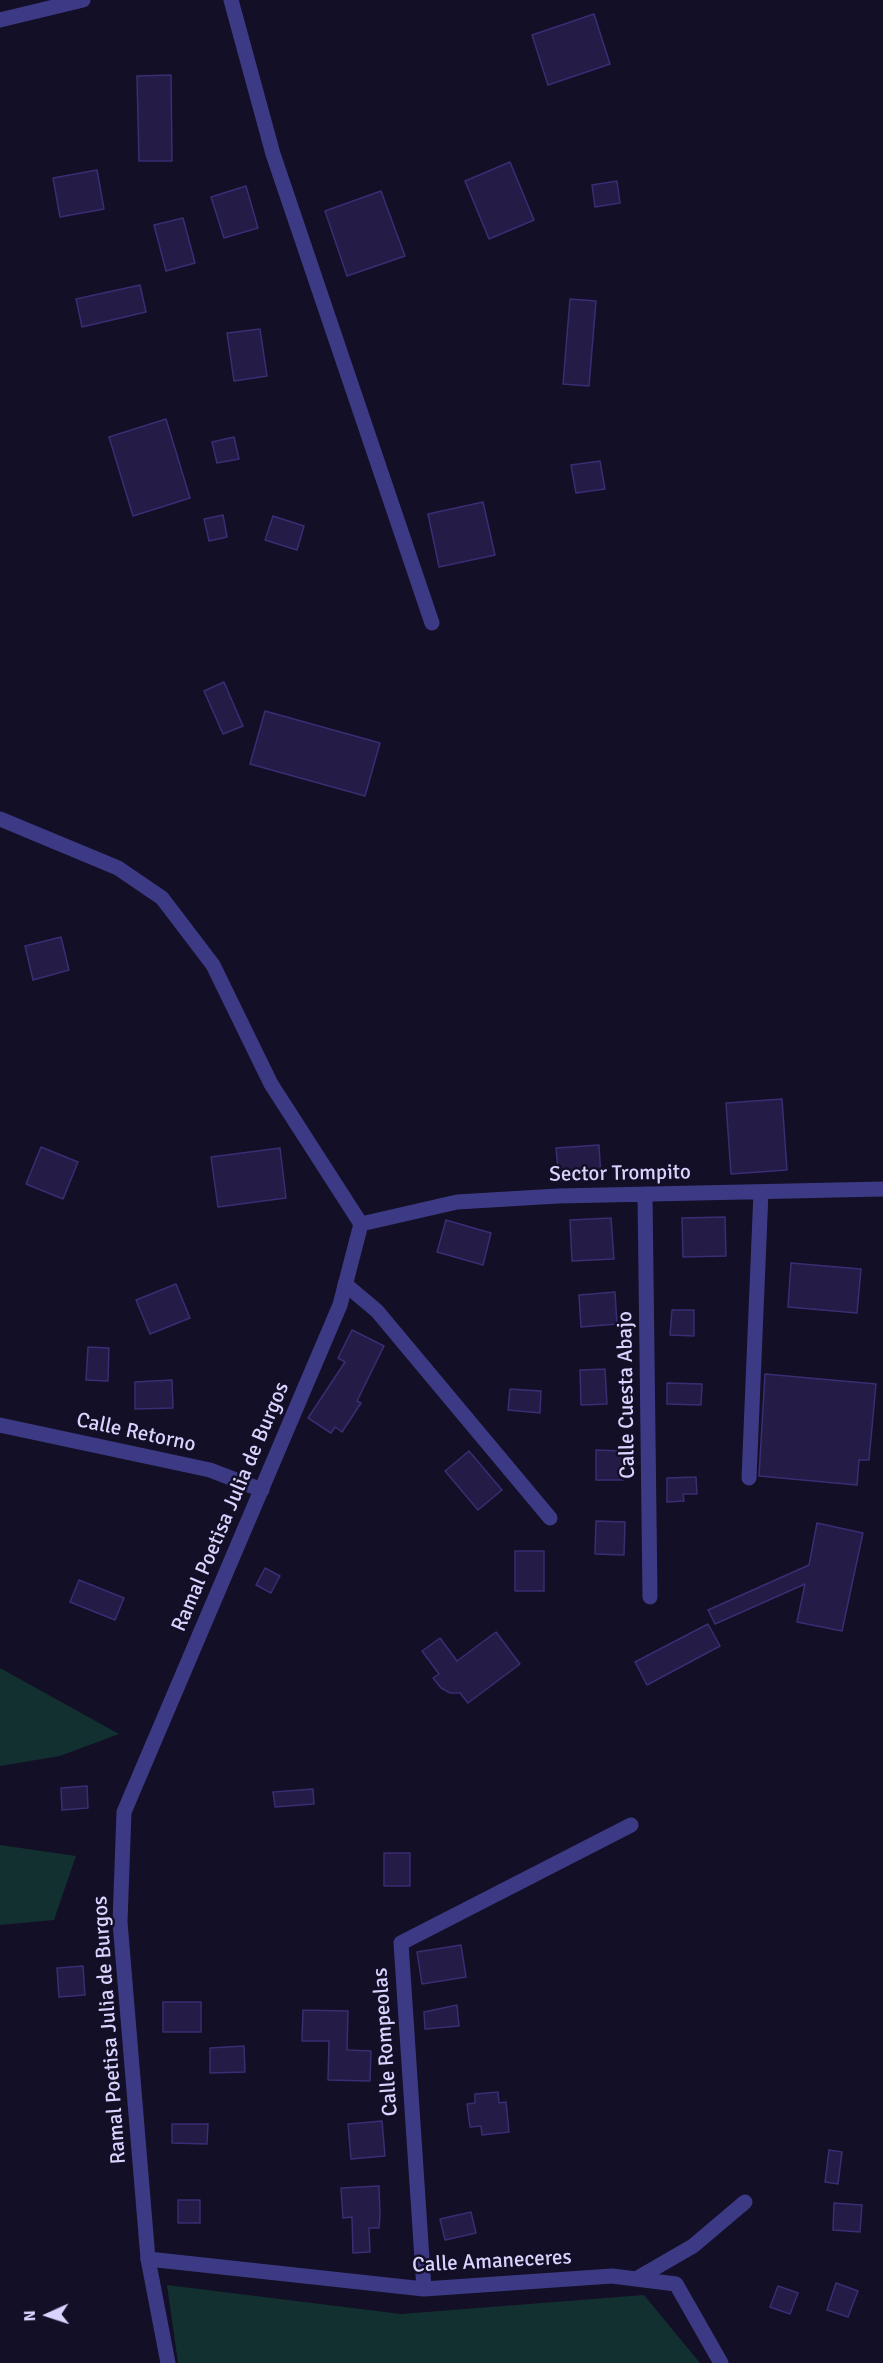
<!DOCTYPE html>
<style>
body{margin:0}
#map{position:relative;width:883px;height:2363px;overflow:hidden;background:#130f26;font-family:Signika,sans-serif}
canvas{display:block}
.north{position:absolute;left:18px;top:2285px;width:60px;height:60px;-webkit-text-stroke:4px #130f26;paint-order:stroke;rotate:267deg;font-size:16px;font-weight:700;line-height:24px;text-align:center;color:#d9d4ff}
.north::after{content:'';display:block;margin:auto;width:21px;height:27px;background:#d9d4ff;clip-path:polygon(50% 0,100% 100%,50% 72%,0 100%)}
</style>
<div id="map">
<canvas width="883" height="2363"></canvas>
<div class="north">N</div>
</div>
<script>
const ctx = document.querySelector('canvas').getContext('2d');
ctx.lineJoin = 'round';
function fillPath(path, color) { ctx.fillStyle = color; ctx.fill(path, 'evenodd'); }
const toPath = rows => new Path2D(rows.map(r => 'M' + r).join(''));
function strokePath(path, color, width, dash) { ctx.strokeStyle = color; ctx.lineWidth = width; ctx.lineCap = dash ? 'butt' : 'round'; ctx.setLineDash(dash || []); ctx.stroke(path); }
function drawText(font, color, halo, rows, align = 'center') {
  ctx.font = font + ' Signika,sans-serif'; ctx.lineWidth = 5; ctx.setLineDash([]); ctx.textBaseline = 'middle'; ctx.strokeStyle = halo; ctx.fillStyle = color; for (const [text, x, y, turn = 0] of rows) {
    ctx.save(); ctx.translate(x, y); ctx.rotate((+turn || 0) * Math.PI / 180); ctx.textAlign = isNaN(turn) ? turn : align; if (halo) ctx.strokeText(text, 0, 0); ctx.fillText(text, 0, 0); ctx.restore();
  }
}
fillPath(toPath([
 [0,1668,119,1734,60,1756,0,1766],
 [0,1845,76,1856,54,1920,0,1925],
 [167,2285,401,2314,644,2295,700,2363,178,2363]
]), '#12302f');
const building = toPath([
 [594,14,610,64,548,85,532,35,594,14],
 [171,75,172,161,139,161,137,76,171,75],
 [510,162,534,220,489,239,465,181,510,162],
 [97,170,104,209,60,217,53,178,97,170],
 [617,181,620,203,595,207,592,185,617,181],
 [246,186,258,228,224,238,211,197,246,186],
 [381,191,405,256,347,276,325,211,381,191],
 [183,218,195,263,166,271,154,225,183,218],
 [140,285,146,312,82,327,76,299,140,285],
 [570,299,596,301,589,386,563,384,570,299],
 [260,329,267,376,234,381,227,333,260,329],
 [166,419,190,498,133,516,109,437,166,419],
 [234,437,239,459,217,463,212,442,234,437],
 [600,461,605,489,576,493,571,465,600,461],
 [483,502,495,555,439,567,428,514,483,502],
 [223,515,227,537,209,541,204,519,223,515],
 [273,516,304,526,297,550,265,540,273,516],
 [224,682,243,726,223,734,204,691,224,682],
 [265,711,380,743,365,796,250,764,265,711],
 [61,937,69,970,33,980,25,946,61,937],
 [782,1099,787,1170,731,1174,726,1103,782,1099],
 [599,1145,601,1178,559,1181,556,1148,599,1145],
 [41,1147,78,1162,63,1199,26,1184,41,1147],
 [280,1148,286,1198,218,1207,211,1157,280,1148],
 [725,1217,726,1256,683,1257,682,1218,725,1217],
 [611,1218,614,1259,572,1261,570,1220,611,1218],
 [446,1220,491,1233,483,1265,437,1252,446,1220],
 [791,1263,861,1269,857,1313,788,1307,791,1263],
 [176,1284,190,1318,150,1334,136,1300,176,1284],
 [615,1292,617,1324,581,1327,579,1295,615,1292],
 [672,1310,694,1310,694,1336,670,1335,672,1310],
 [352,1330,384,1346,357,1401,361,1403,342,1432,335,1427,331,1433,308,1418,345,1362,338,1358,352,1330],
 [88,1347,109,1348,108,1381,86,1380,88,1347],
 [605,1369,607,1404,581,1405,580,1370,605,1369],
 [765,1374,876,1384,869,1460,859,1460,857,1485,759,1476,765,1374],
 [172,1380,173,1408,135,1409,135,1382,172,1380],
 [667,1383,702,1384,701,1405,667,1404,667,1383],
 [510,1389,541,1391,540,1413,508,1410,510,1389],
 [596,1450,624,1451,623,1480,596,1480,596,1450],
 [469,1451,502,1490,478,1510,445,1471,469,1451],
 [696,1477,697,1494,683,1494,684,1501,667,1502,667,1478,696,1477],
 [596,1521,625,1522,624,1555,595,1554,596,1521],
 [817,1523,863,1533,842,1631,797,1622,805,1584,715,1624,708,1610,809,1565,817,1523],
 [515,1551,544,1551,544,1591,515,1591,515,1551],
 [265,1568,280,1576,271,1593,256,1585,265,1568],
 [79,1580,124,1598,115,1620,70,1602,79,1580],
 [708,1624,720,1646,647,1685,635,1662,708,1624],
 [496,1632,520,1664,468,1703,460,1693,450,1693,441,1688,433,1678,439,1674,422,1651,440,1638,457,1661,496,1632],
 [87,1786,88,1808,62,1810,61,1788,87,1786],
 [313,1789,314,1804,275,1807,273,1792,313,1789],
 [384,1853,410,1853,410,1886,384,1886,384,1853],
 [461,1945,466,1977,422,1984,417,1952,461,1945],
 [83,1966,85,1995,59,1997,57,1968,83,1966],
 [163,2002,201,2002,201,2032,163,2032,163,2002],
 [457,2005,459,2026,425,2029,424,2012,457,2005],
 [303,2010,348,2011,347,2050,371,2051,370,2081,328,2080,329,2041,302,2041,303,2010],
 [244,2046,245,2072,210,2073,210,2048,244,2046],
 [498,2092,499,2103,506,2102,509,2132,482,2135,481,2126,470,2127,467,2104,475,2103,475,2094,498,2092],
 [382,2121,385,2156,351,2159,348,2124,382,2121],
 [172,2124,208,2124,207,2144,172,2143,172,2124],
 [829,2150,842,2152,838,2184,825,2182,829,2150],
 [379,2186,380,2216,379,2228,369,2228,370,2252,353,2253,352,2217,343,2218,341,2188,379,2186],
 [178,2200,200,2200,200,2223,178,2223,178,2200],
 [834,2203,862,2205,860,2232,833,2230,834,2203],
 [471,2212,476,2233,445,2240,440,2219,471,2212],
 [836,2283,858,2291,848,2317,827,2310,836,2283],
 [778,2286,798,2293,790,2314,770,2307,778,2286]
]);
fillPath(building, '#241b47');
strokePath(building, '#3b2d73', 1.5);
strokePath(toPath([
 [231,0,273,154,432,623],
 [0,20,83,0],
 [645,1194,650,1597],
 [361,1224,457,1202,558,1196,883,1189],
 [345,1284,377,1311,550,1518],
 [0,1425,210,1470,262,1490],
 [749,1478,761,1192],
 [148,2259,424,2289,612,2276,676,2284,721,2363],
 [636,2279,693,2246,745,2202],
 [424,2289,401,1943,631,1825]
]), '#3d3a85', 15);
strokePath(toPath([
 [0,819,118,868,162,898,213,965,271,1084,361,1224,340,1305,124,1812,120,1922,148,2259,168,2363]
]), '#3d3a85', 15);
drawText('21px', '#d9d4ff', '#130f26', [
 ["Sector Trompito",620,1174,-1],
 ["Calle Cuesta Abajo",627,1395,-91],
 ["Calle Retorno",136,1433,12],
 ["Ramal Poetisa Julia de Burgos",231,1507,-67],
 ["Ramal Poetisa Julia de Burgos",110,2030,-94],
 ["Calle Rompeolas",386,2042,-94],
 ["Calle Amaneceres",492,2262,-3]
]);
</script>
